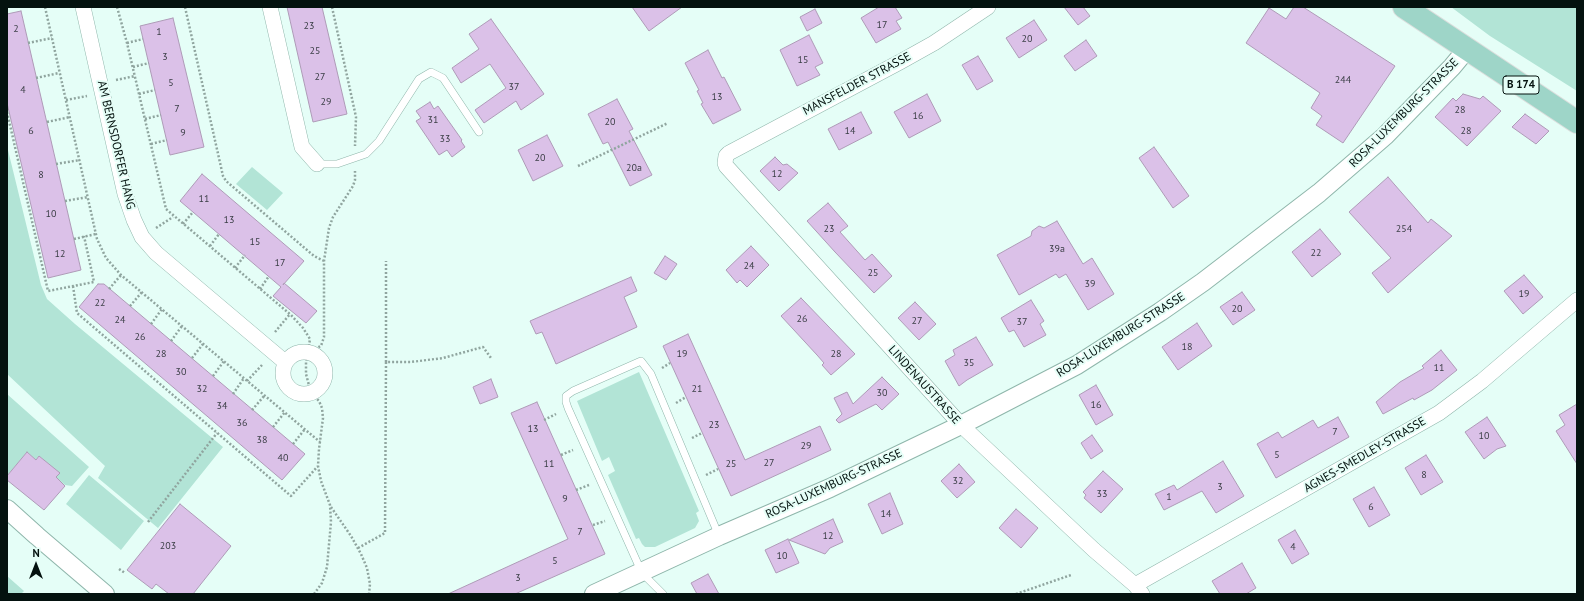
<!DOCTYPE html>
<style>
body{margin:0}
#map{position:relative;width:1584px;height:601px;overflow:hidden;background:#e5fef7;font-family:"PT Sans",sans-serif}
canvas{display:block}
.frame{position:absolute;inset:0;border:8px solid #04120f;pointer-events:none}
.north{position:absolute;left:16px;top:545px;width:40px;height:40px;-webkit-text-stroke:3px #e5fef7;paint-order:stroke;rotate:0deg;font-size:11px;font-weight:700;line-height:16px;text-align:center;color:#04120f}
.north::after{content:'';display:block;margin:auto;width:14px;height:18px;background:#04120f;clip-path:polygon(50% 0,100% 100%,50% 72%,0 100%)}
</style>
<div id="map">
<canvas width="1584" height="601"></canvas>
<div class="frame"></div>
<div class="north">N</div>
</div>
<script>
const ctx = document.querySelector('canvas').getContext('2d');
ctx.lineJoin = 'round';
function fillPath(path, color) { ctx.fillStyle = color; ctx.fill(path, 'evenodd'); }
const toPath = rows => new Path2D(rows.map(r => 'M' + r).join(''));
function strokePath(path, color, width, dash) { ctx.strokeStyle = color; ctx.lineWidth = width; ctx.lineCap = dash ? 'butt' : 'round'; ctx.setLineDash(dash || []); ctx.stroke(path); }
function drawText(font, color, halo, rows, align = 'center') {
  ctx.font = font + ' "PT Sans",sans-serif'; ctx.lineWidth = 4; ctx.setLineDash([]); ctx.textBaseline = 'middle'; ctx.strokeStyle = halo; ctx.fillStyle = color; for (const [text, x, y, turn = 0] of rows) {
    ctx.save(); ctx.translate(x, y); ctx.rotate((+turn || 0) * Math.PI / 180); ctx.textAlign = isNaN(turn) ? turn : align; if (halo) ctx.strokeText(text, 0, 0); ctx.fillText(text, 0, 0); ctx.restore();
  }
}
fillPath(toPath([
 [1451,7,1577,7,1577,91,1490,36],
 [7,146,41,285,47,299,75,324,223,447,158,528,98,478,105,466,7,374],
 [252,167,283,193,267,210,236,184],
 [639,372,699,511,696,513,699,521,695,528,655,547,645,547,642,544,639,538,636,539,608,475,615,471,609,457,602,461,577,401],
 [7,394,89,467,72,486,65,485,56,477,59,473,39,456,36,460,27,452,7,476],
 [89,475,144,521,121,550,66,504],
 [7,576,24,591,21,594,7,594]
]), '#b2e4d6');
const building = toPath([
 [287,7,322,7,347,114,313,122,287,7],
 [632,7,682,7,649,31,632,7],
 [879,7,895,7,902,18,896,21,901,29,876,43,861,18,879,7],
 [1064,7,1083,7,1090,16,1078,25,1064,7],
 [1294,7,1303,7,1395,66,1343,143,1316,125,1322,116,1311,108,1320,93,1246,43,1269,8,1286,19,1294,7],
 [815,9,822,23,807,31,800,17,815,9],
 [21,11,81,270,48,278,7,103,7,14,21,11],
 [173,18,204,147,170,155,140,26,173,18],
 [491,19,544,94,521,110,516,101,484,123,475,110,506,88,490,64,461,83,452,68,479,49,469,34,491,19],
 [1034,20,1047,40,1019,58,1006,38,1034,20],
 [809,35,823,63,815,67,820,75,797,86,780,50,809,35],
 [1086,40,1097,56,1075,71,1064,56,1086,40],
 [708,50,722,78,724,77,741,110,713,124,701,104,703,103,697,91,699,90,685,63,708,50],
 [978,56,993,81,977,90,962,65,978,56],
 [927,94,941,121,909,138,894,112,927,94],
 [1463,94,1480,99,1483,96,1501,111,1467,146,1435,117,1453,98,1456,101,1463,94],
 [617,99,633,129,629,131,652,175,630,186,608,142,603,144,588,114,617,99],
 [430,102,434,109,438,106,462,140,461,141,465,147,452,157,447,150,439,155,416,121,421,118,416,111,430,102],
 [861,112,872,133,839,150,828,129,861,112],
 [1525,114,1549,131,1536,144,1512,127,1525,114],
 [547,135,563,166,533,181,518,150,547,135],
 [1154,147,1189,196,1173,208,1139,158,1154,147],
 [775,157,783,165,787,164,798,173,779,191,760,171,775,157],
 [202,174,304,261,283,285,284,283,317,311,306,323,273,296,281,287,180,201,202,174],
 [1388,177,1428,223,1431,219,1452,236,1388,293,1372,273,1391,258,1349,212,1388,177],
 [828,203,848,226,840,232,865,260,872,254,892,276,874,293,835,252,807,221,828,203],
 [1057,221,1083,264,1092,258,1114,294,1088,310,1066,274,1059,278,1056,274,1019,295,997,255,1031,236,1032,231,1039,226,1044,228,1057,221],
 [1320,229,1341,254,1312,277,1292,252,1320,229],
 [751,246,769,265,747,287,740,280,737,283,726,270,751,246],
 [665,256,677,264,666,280,654,273,665,256],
 [1524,275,1543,297,1523,314,1504,291,1524,275],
 [631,277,637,291,624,297,637,327,556,364,542,332,536,334,530,321,631,277],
 [98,284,104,284,305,454,282,480,79,307,98,284],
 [1242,292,1255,310,1233,325,1220,307,1242,292],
 [801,298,855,354,831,375,822,365,824,363,817,355,781,316,801,298],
 [1031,300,1044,321,1040,324,1046,335,1024,347,1014,330,1009,332,1001,318,1031,300],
 [915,302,936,324,919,340,898,318,915,302],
 [1197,323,1212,346,1178,370,1162,347,1197,323],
 [688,334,745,460,820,426,831,450,731,496,663,346,688,334],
 [976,337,993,365,967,380,959,386,945,361,955,355,953,350,976,337],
 [1441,350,1457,370,1432,390,1414,400,1413,398,1383,414,1376,402,1400,382,1424,368,1422,366,1441,350],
 [882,377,899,394,882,410,876,404,839,423,836,420,842,414,834,398,847,392,853,404,882,377],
 [491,379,498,397,480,404,473,387,491,379],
 [1096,385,1113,415,1096,425,1079,395,1096,385],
 [537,402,605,554,515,594,448,594,568,539,511,413,537,402],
 [1577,404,1577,464,1556,431,1565,425,1559,415,1577,404],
 [1338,417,1349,437,1276,478,1257,444,1278,432,1282,438,1313,420,1318,428,1338,417],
 [1487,417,1506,446,1497,449,1484,459,1465,432,1487,417],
 [1092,435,1103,451,1091,459,1081,443,1092,435],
 [27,452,36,460,39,456,60,473,56,477,65,486,44,510,7,480,7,476,27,452],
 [1426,455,1443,482,1421,495,1405,468,1426,455],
 [1223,461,1244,496,1216,513,1202,491,1164,510,1155,494,1174,485,1177,490,1223,461],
 [959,464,975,482,957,498,941,481,959,464],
 [1103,471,1123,489,1101,513,1084,498,1086,495,1083,492,1103,471],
 [1374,487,1390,515,1369,527,1353,499,1374,487],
 [890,493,903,524,882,534,868,504,890,493],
 [180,504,231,546,193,594,169,594,156,584,152,589,127,570,180,504],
 [1016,509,1038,528,1021,548,999,528,1016,509],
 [833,519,843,542,830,548,825,554,789,540,833,519],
 [1295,530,1309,554,1292,564,1278,540,1295,530],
 [788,539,799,563,776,573,765,550,788,539],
 [1242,563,1256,588,1246,594,1220,594,1212,581,1242,563],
 [708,574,719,594,697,594,691,583,708,574]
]);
fillPath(building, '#dbc1e8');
strokePath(building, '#ae9bb7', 1);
const service = toPath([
 [317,164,337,164,366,154,379,141,419,79,431,72,443,78,479,132],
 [663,594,642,573,568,408,566,402,566,396,573,391,641,361,651,374,719,536]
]);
const minor = toPath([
 [83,7,125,194,134,220,142,237,156,253,285,362],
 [270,7,302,147,317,164],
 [988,7,934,43,900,62,729,153,726,156,725,163,726,166,961,425,1094,550,1135,585,1142,594],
 '283 373a21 21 0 1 1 42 0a21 21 0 1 1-42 0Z',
 [1135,585,1439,413,1482,381,1577,300]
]);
const tertiary = toPath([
 [7,509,37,536,105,594],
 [594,594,719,536,830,488,961,425,1077,365,1160,312,1203,282,1319,193,1385,136,1452,67,1467,49]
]);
const primary = toPath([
 [1404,7,1577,122]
]);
strokePath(service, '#8fb6ab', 8);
strokePath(minor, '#8fb6ab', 16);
strokePath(tertiary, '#8fb6ab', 20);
strokePath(primary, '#dcdedd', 24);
strokePath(toPath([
 [7,7,8,7],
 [45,7,97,239,106,258,121,275,320,442],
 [117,7,127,43,166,209,291,315,303,328,310,339,308,352],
 [185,7,223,176,226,181,314,256,324,261],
 [332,7,356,117,355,146],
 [28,43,52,38],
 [127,43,143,39],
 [133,67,149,63],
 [36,78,59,73],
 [116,80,135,76],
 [139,94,155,90],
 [66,100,87,96],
 [7,112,48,291,94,282,84,236],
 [145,119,161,115],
 [47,122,70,117],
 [151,144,167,140],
 [56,164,80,160],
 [578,166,668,123],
 [65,201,88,197],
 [183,224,193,212],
 [156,228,173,217],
 [74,239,96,234],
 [210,246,219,234],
 [235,268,245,255],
 [73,286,77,313,291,496,318,466],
 [109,289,121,275],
 [260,289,269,276],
 [130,306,142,292],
 [151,324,162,309],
 [275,332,290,314],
 [171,341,182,326],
 [192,358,203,344],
 [386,362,386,261],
 [662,368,670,363],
 [213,376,224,361],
 [247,381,262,365],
 [233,394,244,378],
 [676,403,686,397],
 [252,410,265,395],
 [544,420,556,414],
 [273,427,285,412],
 [692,438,702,433],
 [293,444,305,429],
 [561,455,573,450],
 [706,475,718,469],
 [576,490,589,485],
 [331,507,351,536,361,554,367,568,370,584,369,594],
 [148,522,217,433],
 [593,525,605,521],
 [358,548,385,533,386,362,411,362,443,358,483,347,491,358],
 [119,569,125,573],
 [314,594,322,583,327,567,331,522,330,505,321,481,318,466,319,449,323,418,322,408,319,401,311,393,306,374,306,361,308,352,321,346,324,337,324,261,329,228,333,217,353,186,355,180,355,171],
 [1016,594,1071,575]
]), '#90a59f', 2.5, [2, 2]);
strokePath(service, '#fff', 7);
strokePath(minor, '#fff', 15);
strokePath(tertiary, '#fff', 18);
strokePath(primary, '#9ed5c8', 22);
drawText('10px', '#3a3e45', null, [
 ["17",882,25],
 ["23",309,26],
 ["2",16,29],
 ["1",159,32],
 ["20",1027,39],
 ["25",315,51],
 ["3",165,57],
 ["15",803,60],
 ["27",320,77],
 ["244",1343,80],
 ["5",171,83],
 ["37",514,87],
 ["4",23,90],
 ["13",717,97],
 ["29",326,102],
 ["7",177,109],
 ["28",1460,110],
 ["16",918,116],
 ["31",433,120],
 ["20",610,122],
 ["6",31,131],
 ["14",850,131],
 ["28",1466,131],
 ["9",183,133],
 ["33",445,139],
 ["20",540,158],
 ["20a",634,168],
 ["12",777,174],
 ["8",41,175],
 ["11",204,199],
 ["10",51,214],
 ["13",229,220],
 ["23",829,229],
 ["254",1404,229],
 ["15",255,242],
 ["39a",1057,249],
 ["22",1316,253],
 ["12",60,254],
 ["17",280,263],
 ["24",749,266],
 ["25",873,273],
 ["39",1090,284],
 ["19",1524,294],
 ["22",100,303],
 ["20",1237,309],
 ["26",802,319],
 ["24",120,320],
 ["27",917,321],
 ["37",1022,322],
 ["26",140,337],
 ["18",1187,347],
 ["28",161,354],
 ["19",682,354],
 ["28",836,354],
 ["35",969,363],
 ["11",1439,368],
 ["30",181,372],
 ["32",202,389],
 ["21",697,389],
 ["30",882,393],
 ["16",1096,405],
 ["34",222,406],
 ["36",242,423],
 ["23",714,425],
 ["13",533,429],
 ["7",1335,432],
 ["10",1484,436],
 ["38",262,440],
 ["29",806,446],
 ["5",1277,455],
 ["40",283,458],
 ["27",769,463],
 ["11",549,464],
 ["25",731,464],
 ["8",1424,475],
 ["32",958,481],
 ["3",1220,487],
 ["33",1102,494],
 ["1",1169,497],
 ["9",565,499],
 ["6",1371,507],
 ["14",886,514],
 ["7",580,532],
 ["12",828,536],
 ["203",168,546],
 ["4",1293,547],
 ["10",782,556],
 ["5",555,561],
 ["3",518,578]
]);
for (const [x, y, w] of [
 [1521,85,36]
]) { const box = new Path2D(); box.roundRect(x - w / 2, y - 9, w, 18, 3); ctx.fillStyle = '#e5fef7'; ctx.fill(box); strokePath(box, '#04120f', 1); }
drawText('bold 11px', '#04120f', null, [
 ["B 174",1521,85]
]);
drawText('12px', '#04120f', '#e5fef7', [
 ["MANSFELDER STRASSE",857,84,-28],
 ["ROSA-LUXEMBURG-STRASSE",1404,113,-45],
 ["AM BERNSDORFER HANG",116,145,77],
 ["ROSA-LUXEMBURG-STRASSE",1121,335,-32],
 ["LINDENAUSTRASSE",924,385,48],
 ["AGNES-SMEDLEY-STRASSE",1365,455,-30],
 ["ROSA-LUXEMBURG-STRASSE",834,484,-25]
]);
</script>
